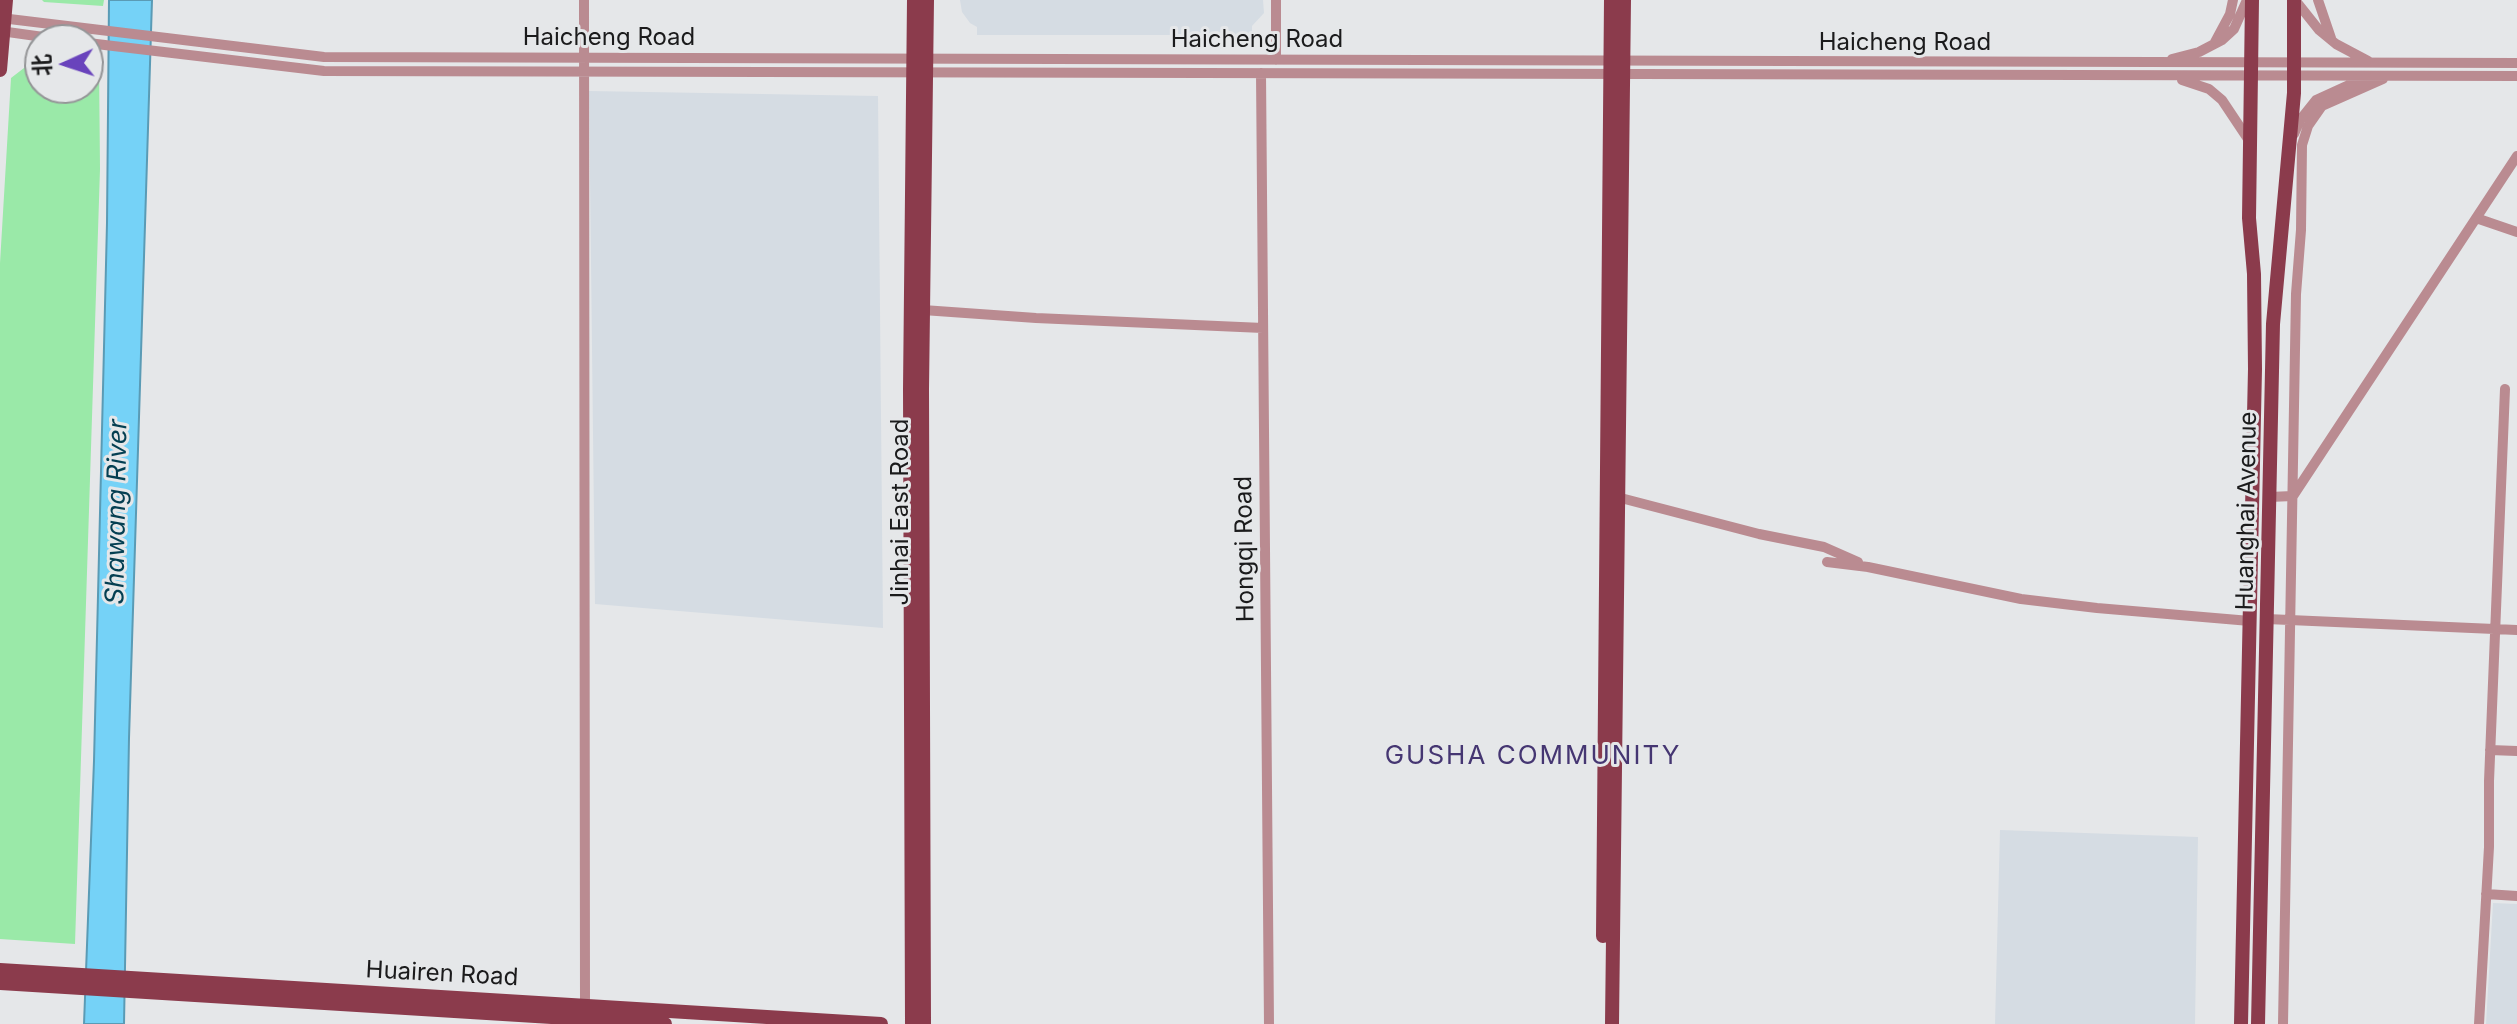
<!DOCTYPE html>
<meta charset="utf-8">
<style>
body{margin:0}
#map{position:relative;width:2517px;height:1024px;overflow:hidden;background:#e5e7e9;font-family:Inter,"Noto Sans SC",sans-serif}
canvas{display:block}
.north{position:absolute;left:24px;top:24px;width:80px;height:80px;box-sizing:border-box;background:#e5e7e9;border:2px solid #949597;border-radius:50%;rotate:267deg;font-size:22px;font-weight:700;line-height:32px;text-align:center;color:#1b1b1c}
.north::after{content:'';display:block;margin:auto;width:28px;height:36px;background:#6943bc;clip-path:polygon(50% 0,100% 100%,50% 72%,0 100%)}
</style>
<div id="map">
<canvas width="2517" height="1024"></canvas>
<div class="north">北</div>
</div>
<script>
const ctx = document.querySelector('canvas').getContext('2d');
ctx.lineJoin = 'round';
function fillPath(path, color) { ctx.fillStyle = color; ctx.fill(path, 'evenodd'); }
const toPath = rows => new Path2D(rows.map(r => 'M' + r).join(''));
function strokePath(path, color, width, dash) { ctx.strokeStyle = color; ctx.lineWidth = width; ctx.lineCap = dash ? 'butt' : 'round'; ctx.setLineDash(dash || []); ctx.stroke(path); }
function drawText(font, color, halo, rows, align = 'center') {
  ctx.font = font + ' Inter,sans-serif'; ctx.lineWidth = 6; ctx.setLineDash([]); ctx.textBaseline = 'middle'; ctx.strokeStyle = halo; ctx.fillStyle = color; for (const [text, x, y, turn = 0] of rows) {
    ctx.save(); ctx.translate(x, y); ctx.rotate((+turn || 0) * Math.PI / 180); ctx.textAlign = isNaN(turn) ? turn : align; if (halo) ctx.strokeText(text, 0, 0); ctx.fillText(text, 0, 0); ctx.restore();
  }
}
fillPath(toPath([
 [960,0,1263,0,1264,13,1252,26,1252,35,977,35,977,27,970,23,962,12],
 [589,91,878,96,883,628,595,604],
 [2000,830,2198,837,2195,1024,1995,1024],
 [2493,903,2517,904,2517,1024,2486,1024]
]), '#d5dce3');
fillPath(toPath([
 [42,0,104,0,103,6,44,2],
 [37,58,40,59,40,88,88,88,88,62,99,63,100,169,75,944,0,939,0,263,11,78]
]), '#9ae9a8');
const water = toPath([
 [109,0,152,0,129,738,124,1024,84,1024,94,761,107,223,109,0]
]);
fillPath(water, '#75d2f7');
strokePath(water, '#5a9bb5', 2);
strokePath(toPath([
 [584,0,585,1005],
 [1276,0,1276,60],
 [2295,0,2319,30,2336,44,2368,61],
 [2318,0,2331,38],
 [1,18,324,57,2517,63],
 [0,31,65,40],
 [2215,42,2230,14,2233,0],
 [88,43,324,71,2517,76],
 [2172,59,2199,52,2222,40,2234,29,2247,0],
 [1261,73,1269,1024],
 [2182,80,2209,89,2222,100,2248,139],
 [2294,134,2300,120,2316,100,2362,79],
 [2476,218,2517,232],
 [923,310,1036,318,1263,328],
 [1617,497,1759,534,1824,547,1858,562],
 [2269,497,2293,496,2517,156],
 [1827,562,1868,567,2021,599,2097,608,2250,621],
 [2267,619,2517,630],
 [2490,750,2517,751],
 [2486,894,2517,896],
 [2283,1024,2296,294,2301,230,2302,145,2308,126,2322,106,2383,79],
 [2479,1024,2489,847,2489,781,2505,389]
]), '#ba8b91', 10);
strokePath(toPath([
 [0,70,6,0],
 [1603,936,1611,0],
 [0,970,881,1024],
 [0,983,665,1024],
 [912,1024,910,389,914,0],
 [924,1024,922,389,927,0],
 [1612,1024,1624,0],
 [2241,1024,2255,369,2254,274,2249,218,2252,0],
 [2258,1024,2273,324,2294,93,2294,0]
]), '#8b3b4c', 14);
drawText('24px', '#1b1b1c', '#e5e7e9', [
 ["Haicheng Road",609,38],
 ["Haicheng Road",1257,40],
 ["Haicheng Road",1905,43],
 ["Huanghai Avenue",2247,511,-89],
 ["Jinhai East Road",901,512,-90],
 ["Hongqi Road",1245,549,-91],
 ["Huairen Road",442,974,3]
]);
drawText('italic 26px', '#043f52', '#e5e7e9', [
 ["Shawang River",117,512,-89]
]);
ctx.letterSpacing = '2px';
drawText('26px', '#453672', '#e5e7e9', [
 ["GUSHA COMMUNITY",1533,756]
]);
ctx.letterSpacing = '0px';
</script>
